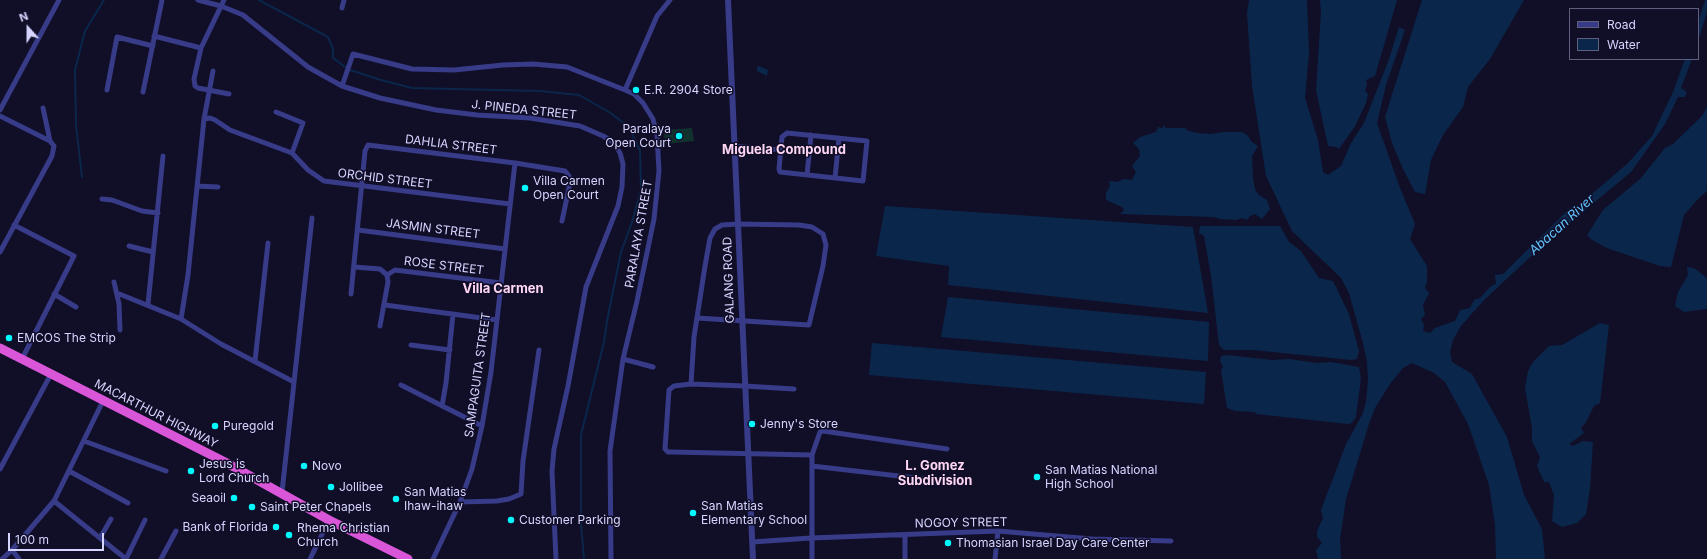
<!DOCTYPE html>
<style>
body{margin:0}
#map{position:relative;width:1707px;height:559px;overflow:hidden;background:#110e28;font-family:Inter,sans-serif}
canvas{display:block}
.legend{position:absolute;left:1569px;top:8px;width:130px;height:52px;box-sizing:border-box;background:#110e28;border:1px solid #605e7e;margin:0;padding:5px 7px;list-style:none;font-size:12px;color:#d6d5ff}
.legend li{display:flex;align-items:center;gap:8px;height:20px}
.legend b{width:20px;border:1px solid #605e7e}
.north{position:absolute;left:8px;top:8px;width:40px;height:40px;-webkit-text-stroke:3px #110e28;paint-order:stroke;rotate:339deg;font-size:11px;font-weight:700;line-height:16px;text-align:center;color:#d6d5ff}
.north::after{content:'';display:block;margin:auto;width:14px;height:18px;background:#d6d5ff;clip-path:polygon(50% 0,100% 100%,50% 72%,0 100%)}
.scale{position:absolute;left:8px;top:533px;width:96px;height:18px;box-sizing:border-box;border:2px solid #d6d5ff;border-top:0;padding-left:5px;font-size:12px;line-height:14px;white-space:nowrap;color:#d6d5ff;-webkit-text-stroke:3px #110e28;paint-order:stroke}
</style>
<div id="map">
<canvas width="1707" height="559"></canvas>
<ul class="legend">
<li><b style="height:5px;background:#373b88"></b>Road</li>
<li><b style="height:11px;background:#0a274b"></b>Water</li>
</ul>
<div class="north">N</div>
<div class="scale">100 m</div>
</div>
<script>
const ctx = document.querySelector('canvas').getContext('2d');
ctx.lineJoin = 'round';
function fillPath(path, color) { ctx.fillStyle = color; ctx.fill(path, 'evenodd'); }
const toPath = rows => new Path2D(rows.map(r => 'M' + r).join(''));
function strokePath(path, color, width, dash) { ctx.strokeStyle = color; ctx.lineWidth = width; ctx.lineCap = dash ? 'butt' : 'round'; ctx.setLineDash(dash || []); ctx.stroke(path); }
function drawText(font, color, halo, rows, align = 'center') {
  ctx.font = font + ' Inter,sans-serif'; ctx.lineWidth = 3; ctx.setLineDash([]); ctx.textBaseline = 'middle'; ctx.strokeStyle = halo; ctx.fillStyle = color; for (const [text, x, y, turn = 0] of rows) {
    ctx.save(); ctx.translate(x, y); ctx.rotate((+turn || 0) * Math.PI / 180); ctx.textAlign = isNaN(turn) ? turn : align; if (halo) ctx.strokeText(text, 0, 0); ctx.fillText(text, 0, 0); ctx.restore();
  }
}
fillPath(toPath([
 [692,128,694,141,665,144,664,130]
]), '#11322e');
fillPath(toPath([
 [1249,0,1307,0,1309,53,1305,98,1318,140,1323,172,1328,175,1341,166,1351,143,1364,123,1389,59,1399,27,1405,30,1386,85,1377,123,1400,188,1415,224,1410,239,1427,266,1427,281,1425,288,1429,293,1423,305,1425,315,1421,319,1424,325,1423,331,1430,333,1435,328,1455,321,1460,310,1470,308,1474,300,1480,298,1491,286,1496,284,1495,275,1503,274,1570,208,1579,205,1628,163,1652,136,1673,92,1685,59,1692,59,1681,88,1687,92,1685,97,1678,97,1665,124,1631,172,1543,245,1484,300,1461,326,1453,340,1450,352,1452,362,1472,374,1507,437,1524,495,1542,529,1545,559,1496,559,1495,525,1489,485,1468,424,1445,382,1434,373,1412,363,1403,368,1390,384,1375,408,1369,424,1346,499,1340,540,1341,559,1318,559,1316,550,1322,543,1317,537,1317,531,1323,518,1321,510,1346,444,1363,413,1366,402,1368,380,1367,362,1363,343,1349,293,1341,278,1292,231,1266,176,1252,86,1247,13],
 [1320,0,1397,0,1375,76,1366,80,1367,84,1365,91,1368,94,1366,103,1355,126,1339,149,1336,147,1328,146,1316,90,1321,13],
 [1422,0,1524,0,1490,59,1468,87,1463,107,1443,135,1431,160,1425,194,1415,192,1403,169,1392,143,1385,117],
 [1705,0,1707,0,1707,12,1698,41,1698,23],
 [759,66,768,70,767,76,757,71,757,67],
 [1707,107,1707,191,1698,199,1684,215,1671,267,1660,266,1607,248,1592,240,1587,235,1603,210,1641,178,1665,148,1673,144,1702,116],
 [1165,125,1165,128,1186,128,1186,130,1197,133,1211,134,1223,132,1242,132,1247,135,1252,142,1258,146,1252,156,1253,178,1255,189,1259,195,1267,200,1270,209,1262,219,1255,214,1250,216,1247,220,1242,218,1236,220,1220,219,1214,217,1120,214,1124,210,1122,207,1106,200,1106,193,1110,186,1109,181,1117,182,1124,179,1132,180,1136,172,1132,166,1140,156,1139,149,1133,143,1140,137,1156,132,1158,127,1162,128],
 [885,206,1193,227,1208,313,948,285,949,266,876,256],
 [1200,226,1280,226,1289,242,1301,251,1319,278,1333,281,1349,314,1359,351,1357,359,1351,360,1253,350,1224,350,1219,345,1211,276,1204,236,1199,233],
 [1687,267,1694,268,1707,278,1707,309,1684,312,1675,306,1678,292,1688,275],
 [948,297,1209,322,1208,361,941,337],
 [1600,323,1609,325,1600,403,1594,406,1586,422,1581,428,1584,433,1569,444,1573,446,1583,441,1593,442,1590,489,1586,514,1577,523,1562,527,1552,521,1554,495,1549,482,1544,482,1537,466,1540,457,1532,441,1532,428,1525,388,1528,371,1533,362,1549,346,1562,345],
 [872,343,1206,372,1204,404,869,375],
 [1227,355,1272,360,1289,359,1317,363,1331,362,1359,367,1361,378,1356,417,1352,423,1348,424,1256,414,1255,412,1235,411,1227,408,1221,370,1223,367,1220,361,1221,356]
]), '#0a274b');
strokePath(toPath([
 [259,0,328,37,333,49,333,58,345,67],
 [350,70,381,80,412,88,540,91,579,95,609,112,629,127,640,151,641,190,632,222,621,252,607,321,604,342,581,435,581,524,584,559],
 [82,177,76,125,75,70,85,31,104,0]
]), '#0a274b', 2);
strokePath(toPath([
 [198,0,221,6,243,15,308,67,342,86,380,98,436,110,477,115,530,118,580,126,603,136,613,142,620,153,623,164,622,187,618,206,586,287,568,386,554,449,552,471,556,559],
 [224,0,201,48,194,79,195,86,198,88,229,94],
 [342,8,344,0],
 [154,36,201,48],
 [342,86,353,54,412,69,454,70,503,65,533,64,567,67,625,90,634,94,643,103,653,119,657,135,659,171,654,219,637,301,623,359,610,451,611,559],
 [107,90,117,37,153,46],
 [625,90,657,16,670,0],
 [143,92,162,0],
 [43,108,50,141],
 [0,110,59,0],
 [276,112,303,123,292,153],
 [0,116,50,141,54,146,52,156,0,252],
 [204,119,210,118,215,120,230,130,292,153,308,170,324,181,510,204],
 [787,133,867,141,863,181,780,172,779,169,782,137,787,133],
 [734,146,781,150],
 [807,175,811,135],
 [835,178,839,138],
 [197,186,218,187],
 [102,199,112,200,142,211,158,213],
 [14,225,74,256,22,359],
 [358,230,505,249],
 [129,246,153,252],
 [354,267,380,269,387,275,388,282,380,326],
 [387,275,395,270,501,283],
 [114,282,119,304,120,330],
 [117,293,181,319,221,344,294,382],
 [54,294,76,307],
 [351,294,365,151,368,145,515,163,565,171,569,176,570,183,562,221],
 [148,304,163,156],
 [385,305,497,320],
 [181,319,188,275,204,119,213,71],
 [411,345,450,350],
 [623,359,653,367],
 [255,361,268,243],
 [691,384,694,337,705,266,710,238,715,229,722,225,738,224,799,225,812,227,823,234,826,245,823,266,809,325,697,318],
 [401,385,482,426],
 [794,389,744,386,691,384,674,386,669,390,665,449,668,452,671,452,812,455],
 [442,406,446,383,453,314],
 [84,441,166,471],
 [812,466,942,481],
 [0,469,51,374],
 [69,471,128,503],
 [282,492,312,218],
 [54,501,126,559],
 [460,502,497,501,509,499,521,494,523,461,539,350],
 [100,538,111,519],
 [752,542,811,538,998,531,1092,539,1171,541],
 [12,550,19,559],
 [2,559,12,550,54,501,103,401],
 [126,559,145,520],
 [161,559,176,531],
 [310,559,329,520],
 [433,559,460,502,472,469,482,426,491,372,515,163],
 [812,559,812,455,820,432,823,431,947,449],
 [905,559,905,535],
 [995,559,998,531]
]), '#373b88', 5);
strokePath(toPath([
 [728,0,753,559]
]), '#373b88', 6);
strokePath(toPath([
 [0,348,225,462,329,520,408,559]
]), '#da56d8', 9);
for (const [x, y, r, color] of [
 [636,90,4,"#01faff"],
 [679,136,4,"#01faff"],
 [525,188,4,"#01faff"],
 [9,338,4,"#01faff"],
 [752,424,4,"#01faff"],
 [215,426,4,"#01faff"],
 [304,466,4,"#01faff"],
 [191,471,4,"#01faff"],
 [1037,477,4,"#01faff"],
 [331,487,4,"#01faff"],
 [234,498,4,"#01faff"],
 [396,499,4,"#01faff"],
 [252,507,4,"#01faff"],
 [693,513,4,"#01faff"],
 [511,520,4,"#01faff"],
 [276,527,4,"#01faff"],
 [289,535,4,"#01faff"],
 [948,543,4,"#01faff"]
]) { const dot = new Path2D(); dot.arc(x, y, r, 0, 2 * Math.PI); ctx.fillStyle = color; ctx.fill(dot); strokePath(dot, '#110e28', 1.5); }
drawText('12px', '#d6d5ff', '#110e28', [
 ["E.R. 2904 Store",644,90],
 ["Paralaya",671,129,"right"],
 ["Open Court",671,143,"right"],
 ["Villa Carmen",533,181],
 ["Open Court",533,195],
 ["EMCOS The Strip",17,338],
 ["Jenny's Store",760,424],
 ["Puregold",223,426],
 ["Jesus is",199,464],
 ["Lord Church",199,478],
 ["Novo",312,466],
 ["San Matias National",1045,470],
 ["High School",1045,484],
 ["Jollibee",339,487],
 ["San Matias",404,492],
 ["Ihaw-ihaw",404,506],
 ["Seaoil",226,498,"right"],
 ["San Matias",701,506],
 ["Elementary School",701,520],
 ["Saint Peter Chapels",260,507],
 ["Customer Parking",519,520],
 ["Bank of Florida",268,527,"right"],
 ["Rhema Christian",297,528],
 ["Church",297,542],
 ["Thomasian Israel Day Care Center",956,543]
], 'left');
drawText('12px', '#d6d5ff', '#110e28', [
 ["J. PINEDA STREET",524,110,6],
 ["DAHLIA STREET",451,145,7],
 ["ORCHID STREET",385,179,7],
 ["JASMIN STREET",433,229,7],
 ["PARALAYA STREET",639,234,-80],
 ["ROSE STREET",444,266,7],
 ["GALANG ROAD",729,280,-92],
 ["SAMPAGUITA STREET",478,375,-82],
 ["MACARTHUR HIGHWAY",156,414,27],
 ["NOGOY STREET",961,523,-1]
]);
drawText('bold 13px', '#ffd7f4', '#110e28', [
 ["Miguela Compound",784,150],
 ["Villa Carmen",503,289],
 ["L. Gomez",935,466],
 ["Subdivision",935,481]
]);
drawText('italic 13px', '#63c3ff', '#110e28', [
 ["Abacan River",1562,225,-42]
]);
</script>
